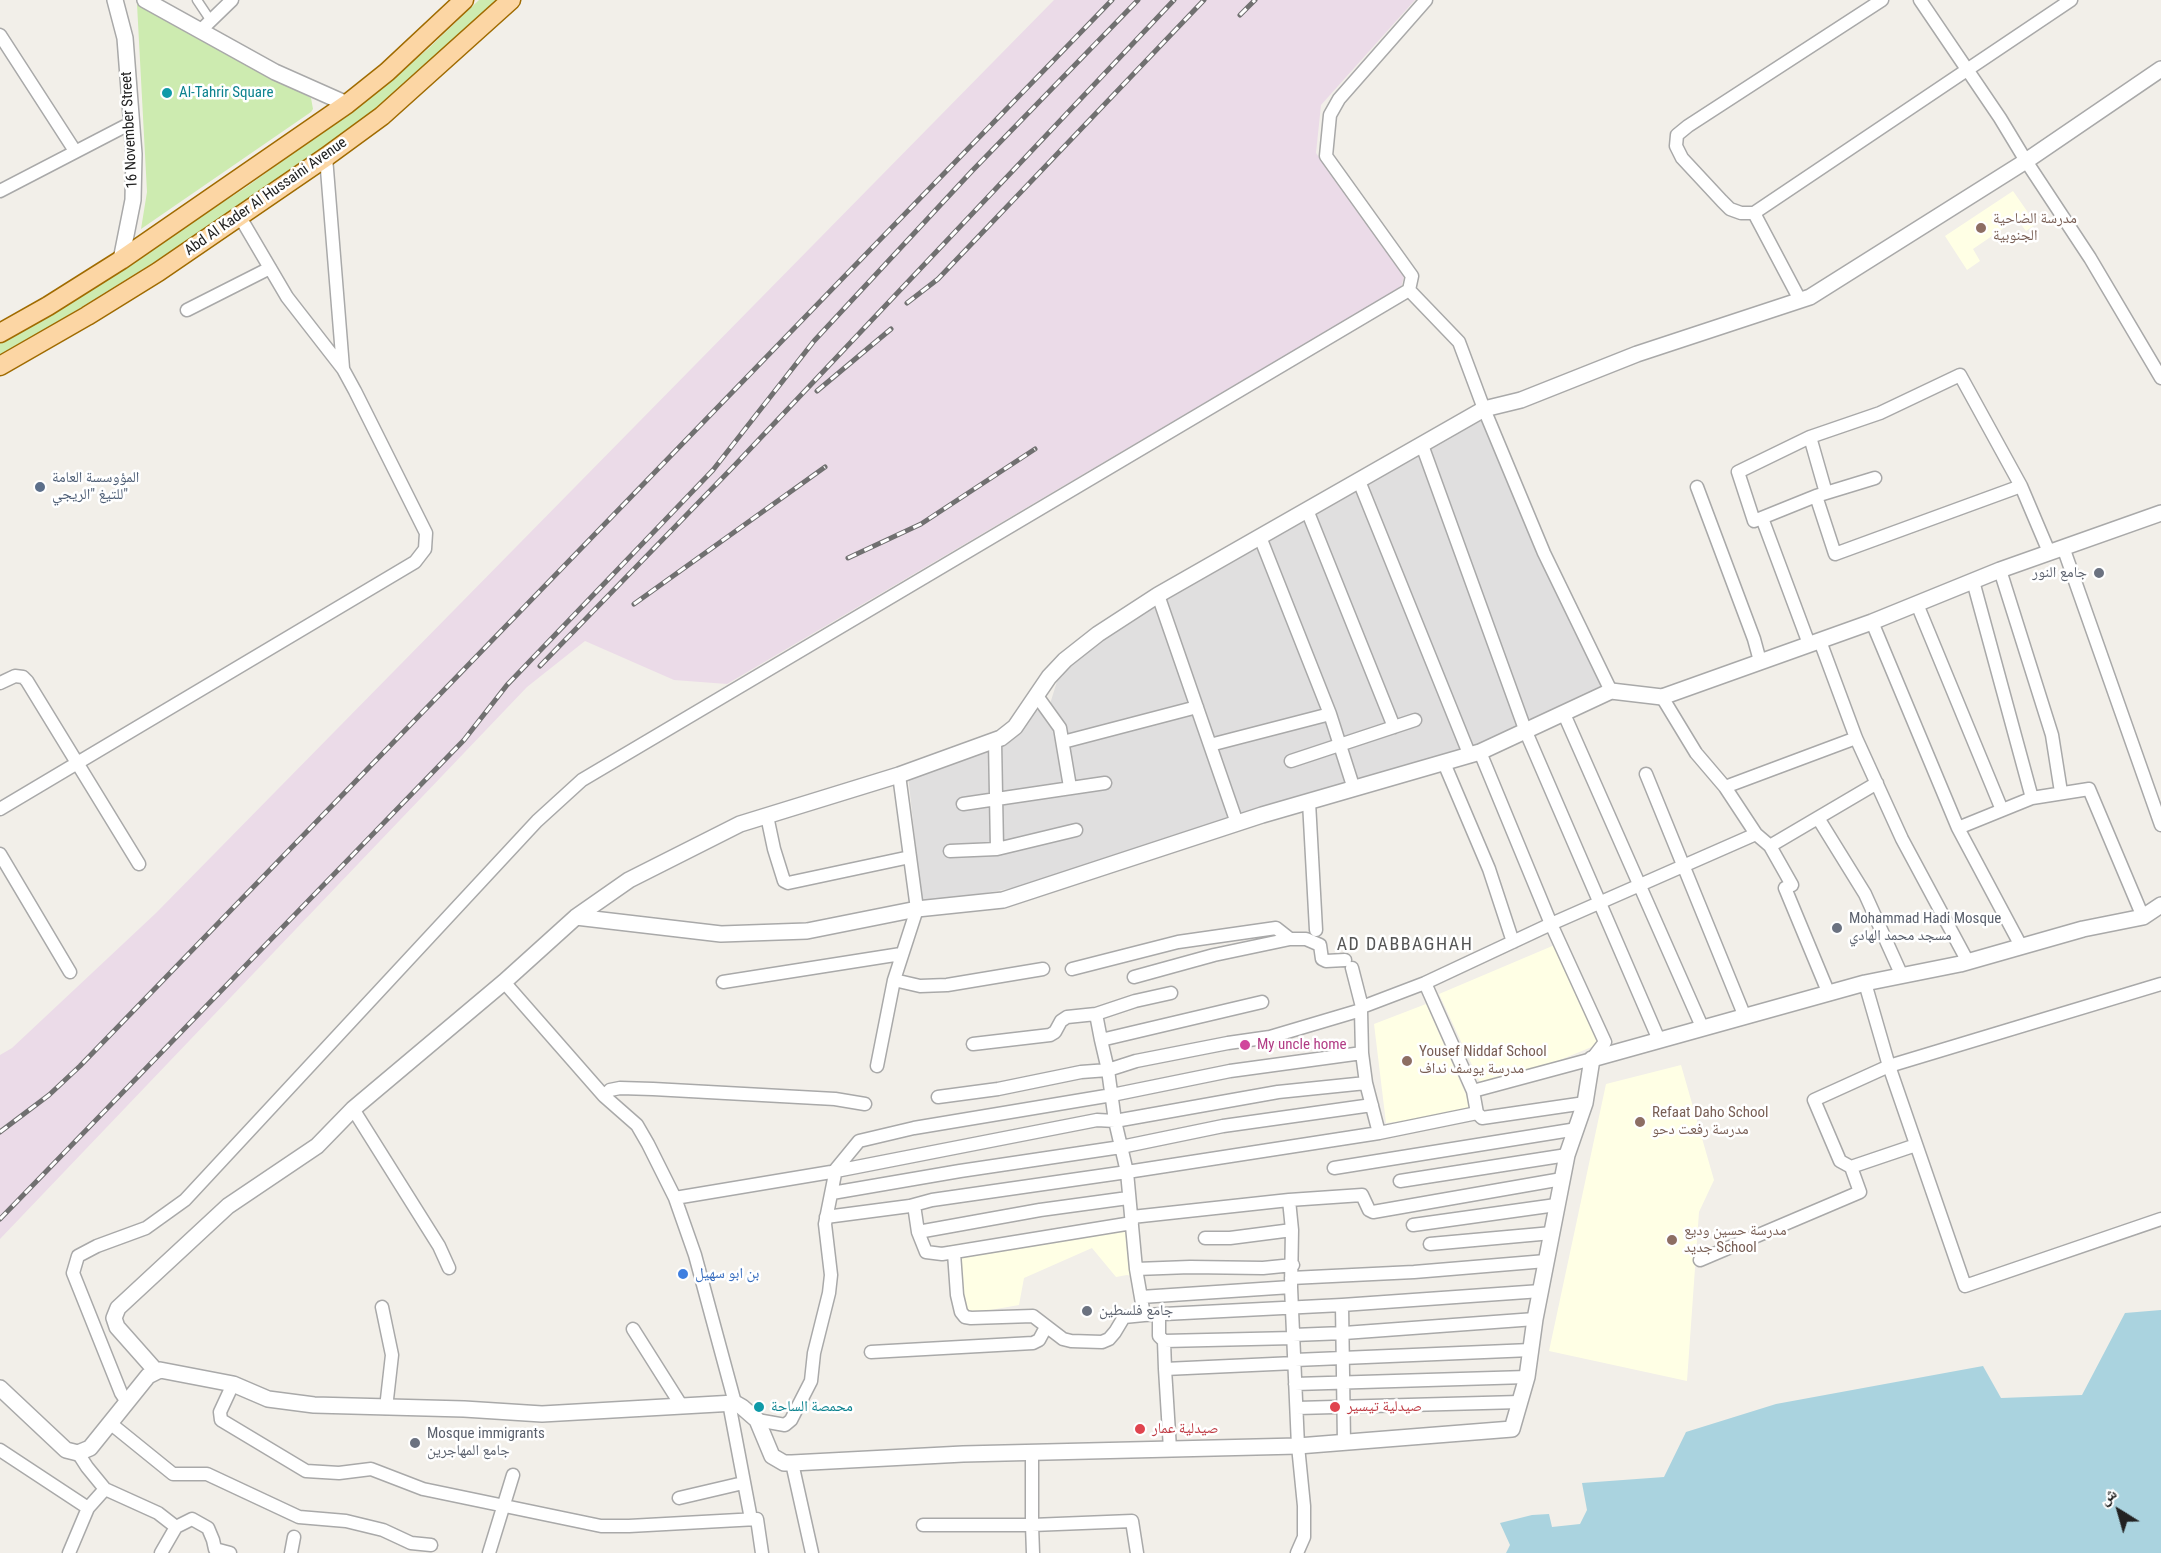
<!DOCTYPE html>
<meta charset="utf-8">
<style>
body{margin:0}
#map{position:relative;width:2161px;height:1553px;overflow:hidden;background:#f2efe9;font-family:"Roboto Condensed","Noto Naskh Arabic",sans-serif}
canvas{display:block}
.north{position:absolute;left:2089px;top:1481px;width:60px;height:60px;-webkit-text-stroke:4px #fff;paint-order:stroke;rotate:323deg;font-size:16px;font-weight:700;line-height:24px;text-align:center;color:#222}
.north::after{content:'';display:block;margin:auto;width:21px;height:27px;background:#222;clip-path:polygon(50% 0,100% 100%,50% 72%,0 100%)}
</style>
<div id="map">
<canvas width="2161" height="1553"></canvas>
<div class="north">ش</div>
</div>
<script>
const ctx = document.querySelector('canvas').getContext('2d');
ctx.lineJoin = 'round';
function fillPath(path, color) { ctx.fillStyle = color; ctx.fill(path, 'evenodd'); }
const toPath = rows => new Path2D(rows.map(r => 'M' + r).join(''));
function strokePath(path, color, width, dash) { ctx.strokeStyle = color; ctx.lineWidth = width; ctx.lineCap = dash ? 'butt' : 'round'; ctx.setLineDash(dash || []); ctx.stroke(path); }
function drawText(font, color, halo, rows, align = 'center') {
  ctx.font = font + ' "Roboto Condensed","Noto Naskh Arabic",sans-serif'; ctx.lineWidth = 5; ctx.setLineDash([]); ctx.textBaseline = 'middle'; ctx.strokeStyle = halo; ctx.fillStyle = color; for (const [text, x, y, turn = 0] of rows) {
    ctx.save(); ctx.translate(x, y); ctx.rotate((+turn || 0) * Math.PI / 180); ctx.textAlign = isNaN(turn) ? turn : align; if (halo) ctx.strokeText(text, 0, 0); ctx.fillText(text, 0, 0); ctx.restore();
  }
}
fillPath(toPath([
 [1491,410,1608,690,1479,750,1050,881,922,905,908,775,1050,704,1062,665,1164,599]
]), '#e0dfdf');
fillPath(toPath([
 [1054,0,1415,0,1321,105,1316,153,1404,277,1401,287,727,684,674,680,585,641,527,687,0,1239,0,1055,12,1048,156,913]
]), '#ebdbe8');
fillPath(toPath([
 [2013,191,2036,224,2026,231,2017,219,1973,249,1980,261,1967,270,1945,236],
 [1557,944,1599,1044,1484,1091,1439,994],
 [1426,1004,1474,1113,1386,1123,1374,1024],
 [1681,1065,1714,1180,1699,1212,1687,1381,1549,1351,1606,1084],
 [1132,1219,1135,1277,1127,1275,1116,1277,1092,1248,1024,1278,1019,1305,979,1312,956,1309,954,1280,948,1245]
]), '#ffffe5');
fillPath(toPath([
 [479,0,499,0,377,110,256,196,151,264,25,342,0,355,0,341,113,273,245,188,361,104,428,49],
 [137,4,311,98,313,109,311,112,141,229,147,192]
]), '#cdebb0');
fillPath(toPath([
 [2161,1310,2161,1553,1506,1553,1510,1545,1500,1523,1532,1515,1549,1514,1552,1527,1580,1524,1587,1510,1582,1483,1664,1477,1686,1432,1776,1404,1983,1366,2001,1398,2082,1395,2125,1313]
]), '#aad3df');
const pedestrian = toPath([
 [197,0,211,21]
]);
const minor = toPath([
 [1426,0,1339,99,1330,115,1326,156,1412,276,1409,290,1459,342,1484,409,1544,553,1611,691],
 [1920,0,2000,118,2026,161,2090,258,2161,378],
 [200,31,232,0],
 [0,35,75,151],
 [326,157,343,368],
 [0,191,131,123],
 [1754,213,2071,0],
 [1800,300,1754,213,1741,213,1730,209,1722,201,1682,158,1676,146,1677,135,1688,126,1882,0],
 [187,310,270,268],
 [1810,437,1826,493],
 [1422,445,1526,732,1659,1040],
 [1875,478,1816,496,1754,521,1738,472,1810,437,1880,413,1960,375,2021,486,2049,552],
 [1359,481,1470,756],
 [1697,487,1754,639,1760,661],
 [1816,496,1835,554,2021,486],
 [1307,510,1394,727],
 [1762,518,1809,644],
 [1260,537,1330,714,1354,789],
 [2063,547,2161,825],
 [2000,570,2052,735,2061,792],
 [1973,581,2032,798],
 [1158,595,1237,823],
 [1917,604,2002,810],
 [1872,622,1958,828,2021,946],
 [1820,641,1856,738,1902,839,1968,962],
 [0,683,15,676,23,677,27,681,139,864],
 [1037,696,1060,728,1070,787],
 [1662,697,1696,753,1725,787,1756,834,1770,846,1792,885,1785,888,1829,994],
 [1564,714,1703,1029],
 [995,741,997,849],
 [1063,742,1197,707],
 [1210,745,1330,714],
 [1291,761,1415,720],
 [1444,763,1489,869,1513,942],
 [1646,774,1745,1017],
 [1725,787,1856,738],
 [1309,802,1316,930],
 [963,804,1105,783],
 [0,809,415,562,425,549,426,533,355,391,343,369,287,297,240,217],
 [767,816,774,849,784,881,788,883,910,857],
 [1818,818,1865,894,1902,976],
 [1958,828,2032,798,2089,789,2143,917],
 [1770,846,1877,783],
 [950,851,997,849,1076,830],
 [0,854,70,972],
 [1352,968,1362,1007],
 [1072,969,1178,942,1276,928,1290,939,1306,939,1320,945,1322,959,1326,961,1345,960],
 [1134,977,1214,955,1290,939],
 [894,980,920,986,947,985,1043,969],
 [504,982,604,1096,637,1125,648,1144,675,1198,695,1255,735,1403],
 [723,982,901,954],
 [1865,983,1889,1066,1965,1286,2161,1219],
 [1361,1010,1362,1007,1425,983,1551,924,1756,834],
 [1096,1014,1101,1040],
 [973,1044,1050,1035,1055,1032,1061,1021,1067,1017,1096,1014,1135,1001,1171,993],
 [877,1066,894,980,917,909,899,775],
 [1473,1091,1592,1059,1605,1042,1551,924,1480,752],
 [604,1096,610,1090,620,1088,653,1089,835,1099,865,1104],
 [938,1097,998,1089,1081,1072,1108,1070,1136,1061,1228,1043,1270,1037,1361,1010,1362,1053,1366,1083,1379,1133,1477,1113,1473,1091,1425,983],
 [353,1109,439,1246,449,1268],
 [1477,1113,1482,1118,1585,1103],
 [1916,1145,1851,1167,1840,1161,1814,1100,1889,1066,2161,984],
 [1334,1168,1577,1129],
 [1400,1181,1567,1155],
 [832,1193,960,1171,1121,1147,1223,1126,1372,1105],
 [675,1198,831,1172,1097,1120,1115,1121,1278,1092,1366,1083],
 [1289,1200,1292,1230,1291,1287,1298,1446,1304,1506,1304,1537,1297,1553],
 [914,1205,918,1232,926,1252,942,1254,1132,1223],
 [826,1217,910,1206,932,1200,1127,1172,1115,1121,1108,1070,1101,1040,1262,1002],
 [1132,1217,1289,1200,1362,1195,1369,1210,1373,1212,1562,1179],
 [1413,1225,1556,1205],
 [918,1232,1040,1210,1128,1198],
 [1205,1238,1230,1238,1292,1230],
 [1430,1244,1552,1233],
 [954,1253,957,1295,961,1312,965,1317,971,1318,1033,1316,1063,1339,1071,1341,1102,1342,1109,1339,1115,1332,1124,1317,1144,1315,1342,1305,1541,1291],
 [1700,1260,1860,1192,1851,1167],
 [1136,1269,1190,1267,1263,1268,1293,1265],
 [1291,1278,1414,1272,1546,1261],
 [1141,1297,1291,1287],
 [1342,1305,1344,1443],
 [382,1307,392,1355,386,1408],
 [1144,1315,1136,1269,1127,1172,1379,1133],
 [1159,1315,1159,1336,1164,1341,1294,1338],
 [633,1329,681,1405],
 [1293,1335,1344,1333,1535,1319],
 [1164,1341,1165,1369,1295,1363],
 [871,1352,1033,1343,1039,1340,1046,1327],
 [1295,1360,1531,1350],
 [1165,1369,1170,1449],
 [233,1384,220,1412,221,1420,306,1471,339,1473,371,1469,423,1489,601,1526,629,1526,757,1519,762,1553],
 [1295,1384,1527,1377],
 [127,1402,121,1393,73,1273,78,1256,97,1246,146,1228,185,1200,537,821,582,780,1409,290],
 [729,1403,751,1519],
 [1297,1408,1520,1402],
 [757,1420,785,1425,791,1420,811,1381,814,1353,829,1293,831,1275,825,1224,836,1169,859,1141,914,1128,1112,1095,1230,1071,1362,1053],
 [110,1423,173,1474,207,1474,299,1517,346,1521,383,1530,411,1543,431,1545],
 [0,1450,88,1508],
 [1032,1452,1032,1525,1132,1521,1137,1553],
 [78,1453,87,1467,105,1489,158,1513,176,1527,161,1553],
 [792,1463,812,1553],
 [679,1498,743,1483],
 [923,1525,1032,1525,1033,1553],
 [176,1527,192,1519,208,1528,213,1540,215,1549,230,1553],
 [69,1553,88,1508,105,1489],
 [291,1553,294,1537],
 [489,1553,513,1475]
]);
const tertiary = toPath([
 [115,0,125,38,134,154,133,200,121,260],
 [145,0,275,72,347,104],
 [576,917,721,934,807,931,917,909,1003,900,1262,815,1480,752,1611,691,1662,697,1872,622,2000,570,2161,513],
 [156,1371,117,1327,114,1318,118,1308,228,1206,317,1146,353,1109,504,982,576,917,629,880,740,824,899,775,1001,738,1015,727,1049,677,1065,660,1098,634,1158,595,1484,409,1521,400,1637,354,1810,297,2026,161,2161,69],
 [0,1388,66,1450,78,1453,90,1448,148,1376,160,1370,233,1384,268,1399,314,1405,464,1409,542,1414,735,1403,742,1407,757,1420,772,1456,784,1463,792,1463,963,1454,1298,1446,1512,1429,1527,1377,1535,1319,1567,1155,1585,1103,1592,1059,1865,983,1960,964,2083,929,2143,917,2161,905]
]);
const primary = toPath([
 [0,333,48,306,121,260,347,104,387,72,464,0],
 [0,366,87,316,158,272,326,157,382,116,511,0]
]);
strokePath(pedestrian, '#a9a9a9', 11);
strokePath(minor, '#a9a9a9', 15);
strokePath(tertiary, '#a9a9a9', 18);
strokePath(primary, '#a06b00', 21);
strokePath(pedestrian, '#fff', 8);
strokePath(minor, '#fff', 12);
strokePath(tertiary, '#fff', 15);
strokePath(primary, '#fcd6a4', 18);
const rail = toPath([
 [1240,15,1255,0],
 [907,303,938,279,1204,0],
 [817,391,891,329],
 [848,558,921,524,1035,449],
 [634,604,825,467],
 [540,666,734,466,1174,0],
 [0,1132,49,1095,80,1066,1112,0],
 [0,1219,464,740,507,685,713,470,814,341,972,171,1138,0]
]);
strokePath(rail, '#707070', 5);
strokePath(rail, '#fff', 3, [9]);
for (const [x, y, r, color] of [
 [167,93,6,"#0f9aa8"],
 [1981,228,6,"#8d6e63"],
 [40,487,6,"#5c6f8a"],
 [2099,573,6,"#6b7280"],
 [1837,928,6,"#6b7280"],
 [1245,1045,6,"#d1479c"],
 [1407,1061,6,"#8d6e63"],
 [1640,1122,6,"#8d6e63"],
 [1672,1240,6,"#8d6e63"],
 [683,1274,6,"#3f7fe0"],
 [1087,1311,6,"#6b7280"],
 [759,1407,6,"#0f9aa8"],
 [1335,1407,6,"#e0444e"],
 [1140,1429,6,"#e0444e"],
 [415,1443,6,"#6b7280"]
]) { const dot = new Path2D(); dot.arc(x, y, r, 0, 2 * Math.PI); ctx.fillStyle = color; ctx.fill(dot); strokePath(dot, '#fff', 2); }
drawText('15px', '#0d838f', '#fff', [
 ["Al-Tahrir Square",179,93],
 ["محمصة الساحة",771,1407]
], 'left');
drawText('15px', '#222', '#fff', [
 ["16 November Street",130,130,-93],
 ["Abd Al Kader Al Hussaini Avenue",266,197,-35]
]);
drawText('15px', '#785e54', '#fff', [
 ["مدرسة الضاحية",1993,219],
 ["الجنوبية",1993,236],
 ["Yousef Niddaf School",1419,1052],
 ["مدرسة يوسف نداف",1419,1069],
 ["Refaat Daho School",1652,1113],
 ["مدرسة رفعت دحو",1652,1130],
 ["مدرسة حسين وديع",1684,1231],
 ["جديد School",1684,1248]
], 'left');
drawText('15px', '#4e5e75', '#fff', [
 ["المؤوسسة العامة",52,478],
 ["للتيغ \"الريجي\"",52,495]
], 'left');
drawText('15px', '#5b616d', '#fff', [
 ["جامع النور",2087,573,"right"],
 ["Mohammad Hadi Mosque",1849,919],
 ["مسجد محمد الهادي",1849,936],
 ["جامع فلسطين",1099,1311],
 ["Mosque immigrants",427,1434],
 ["جامع المهاجرين",427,1451]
], 'left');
drawText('15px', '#b23c85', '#fff', [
 ["My uncle home",1257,1045]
], 'left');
drawText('15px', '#366cbe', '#fff', [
 ["بن ابو سهيل",695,1274]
], 'left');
drawText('15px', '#be3a42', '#fff', [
 ["صيدلية تيسير",1347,1407],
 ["صيدلية عمار",1152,1429]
], 'left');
ctx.letterSpacing = '1.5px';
drawText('18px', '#555', '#fff', [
 ["AD DABBAGHAH",1405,945]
]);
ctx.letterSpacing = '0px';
</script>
